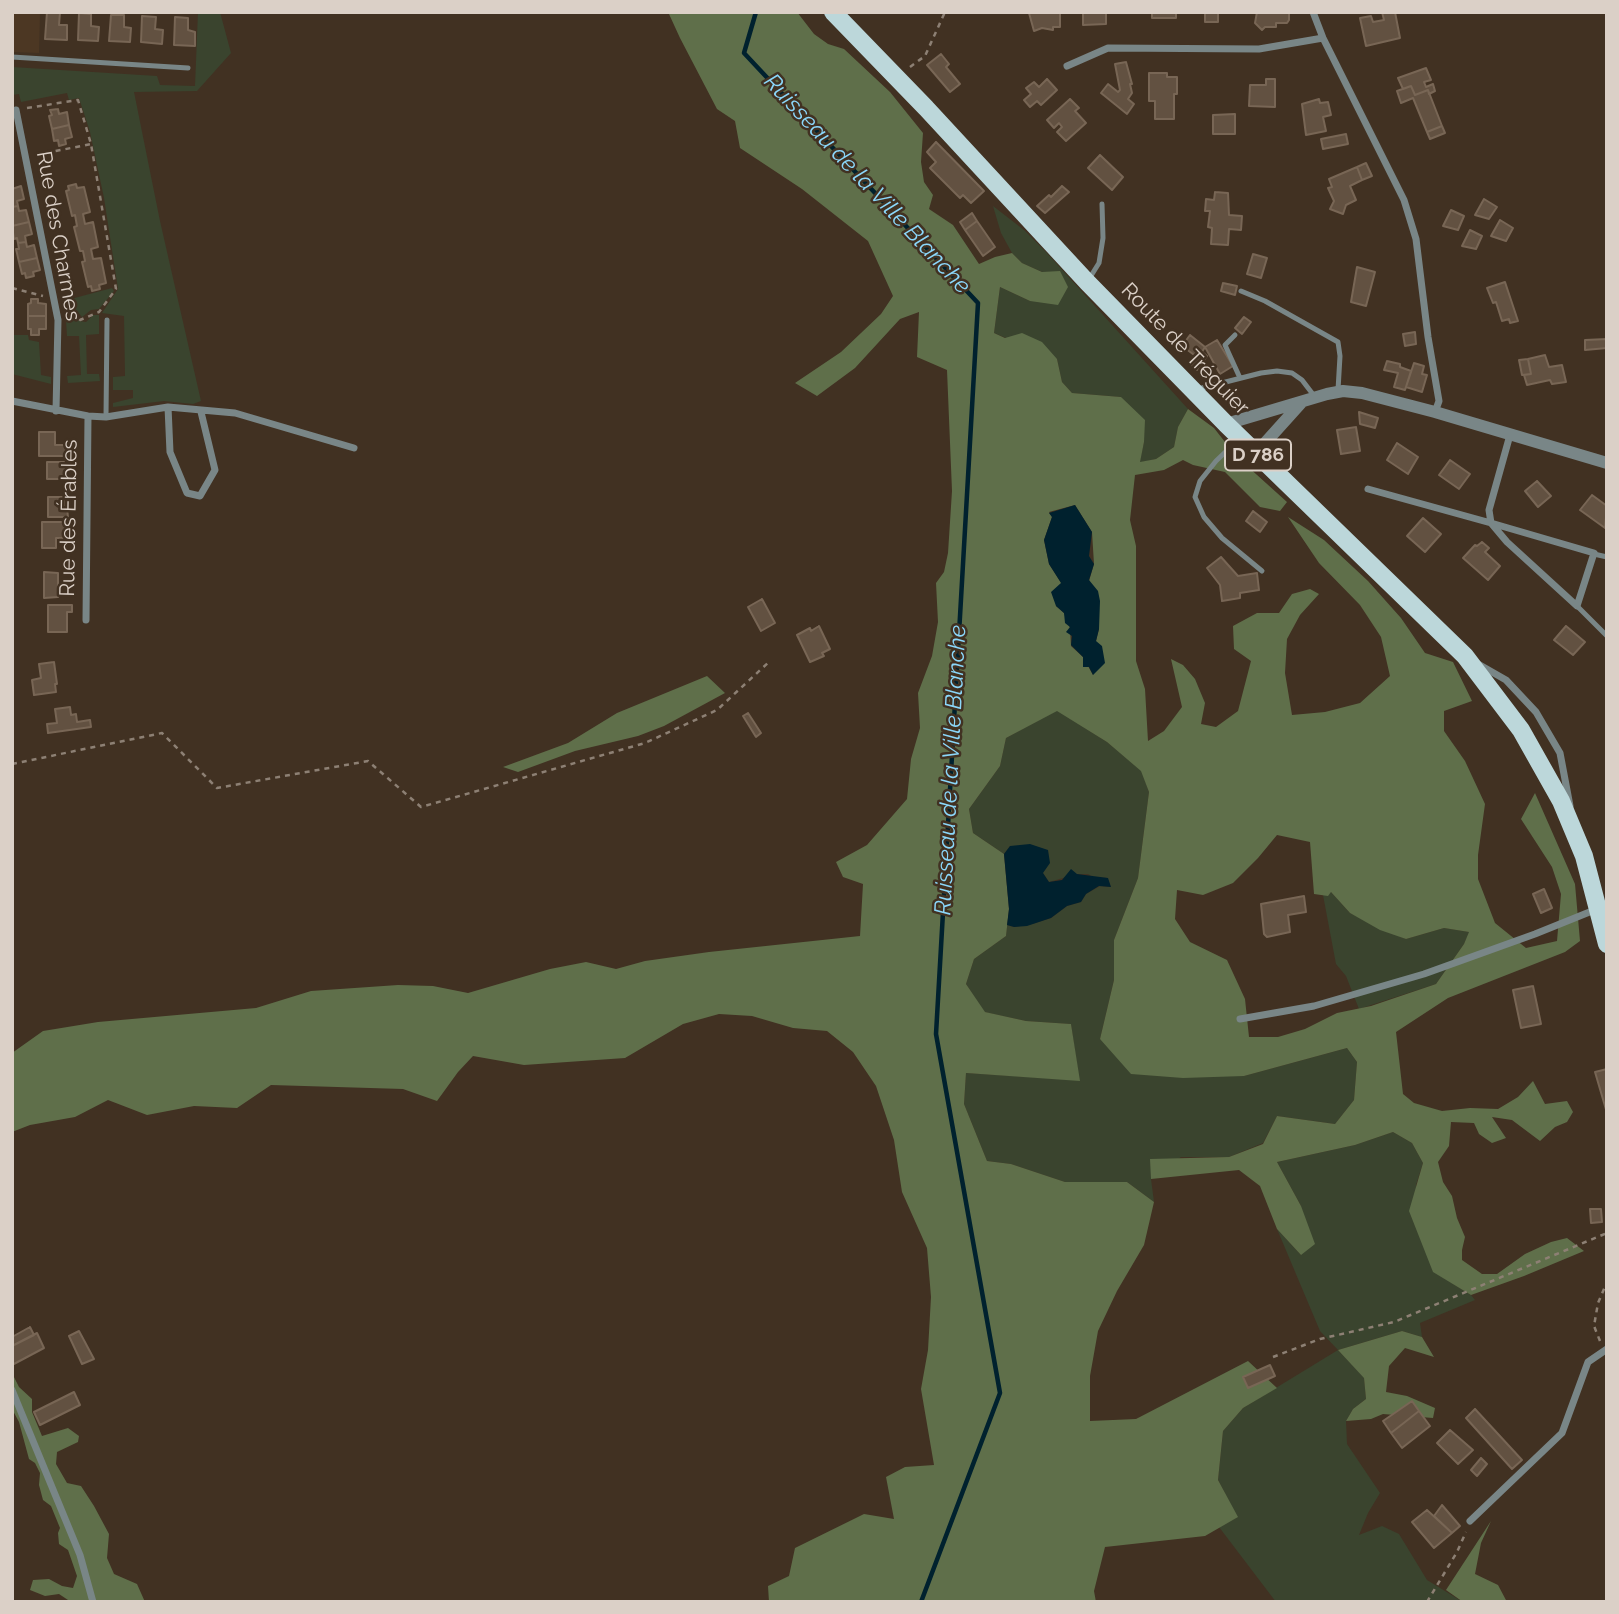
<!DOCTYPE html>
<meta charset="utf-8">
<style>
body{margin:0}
#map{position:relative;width:1619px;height:1614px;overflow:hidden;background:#413122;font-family:Raleway,sans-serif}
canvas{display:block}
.frame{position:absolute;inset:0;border:14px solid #dbd0c7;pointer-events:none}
</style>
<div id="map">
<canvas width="1619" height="1614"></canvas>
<div class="frame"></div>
</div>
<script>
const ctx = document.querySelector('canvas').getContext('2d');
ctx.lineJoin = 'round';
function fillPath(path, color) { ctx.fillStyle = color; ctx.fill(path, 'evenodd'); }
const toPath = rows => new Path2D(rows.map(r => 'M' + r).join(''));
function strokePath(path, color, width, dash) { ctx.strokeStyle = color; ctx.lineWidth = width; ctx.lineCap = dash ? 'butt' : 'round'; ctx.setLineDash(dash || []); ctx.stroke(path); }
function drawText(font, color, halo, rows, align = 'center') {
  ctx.font = font + ' Raleway,sans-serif'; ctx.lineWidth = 5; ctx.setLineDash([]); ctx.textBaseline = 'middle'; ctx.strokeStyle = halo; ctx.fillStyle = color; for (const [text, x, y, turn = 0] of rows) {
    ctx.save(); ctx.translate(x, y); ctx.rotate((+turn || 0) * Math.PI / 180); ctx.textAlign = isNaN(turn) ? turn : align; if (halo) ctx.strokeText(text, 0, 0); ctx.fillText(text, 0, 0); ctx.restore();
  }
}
fillPath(toPath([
 [12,12,40,12,39,53,12,52]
]), '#4c3723');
fillPath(toPath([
 [198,12,220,12,231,53,197,91,134,92,160,221,201,401,193,404,164,401,113,407,113,403,133,398,133,390,113,390,113,377,125,376,124,316,102,313,118,289,104,198,90,132,79,98,69,100,67,93,21,102,19,94,12,95,12,67,157,76,160,85,195,86],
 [993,206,1024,230,1047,253,1188,409,1178,427,1174,447,1156,459,1139,463,1144,442,1121,397,1072,393,1062,382,1057,359,994,333,1000,287,1030,301,1042,272,1022,263,1012,253,1001,233],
 [112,288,114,291,99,309,91,310,82,317,67,300],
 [65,305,79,321,86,322,93,315,99,315,99,334,86,335,87,374,99,374,100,381,68,383,67,376,81,375,79,336,67,336],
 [12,335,28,335,29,340,39,342,41,375,51,377,51,384,12,374],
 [1057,710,1107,742,1142,771,1149,792,1138,878,1114,940,1114,980,1100,1039,1244,1076,1347,1048,1357,1062,1354,1100,1335,1124,1277,1116,1263,1143,1229,1157,1181,1157,1151,1179,1154,1202,1127,1182,1065,1182,1011,1164,987,1161,964,1104,966,1073,1079,1080,1071,1024,1026,1021,984,1012,966,984,974,959,1006,936,1007,925,1014,927,1032,924,1051,918,1067,906,1081,902,1086,894,1100,886,1111,887,1107,878,1093,877,1088,874,1077,874,1049,882,1043,873,1010,846,1004,854,973,833,969,809,1000,766,1006,738],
 [1331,892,1350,913,1406,939,1444,928,1470,932,1464,944,1436,984,1359,1009,1346,976,1336,964,1323,895],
 [1393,1132,1412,1143,1423,1163,1416,1185,1433,1271,1471,1295,1475,1300,1420,1323,1422,1337,1402,1331,1338,1350,1364,1377,1366,1399,1353,1409,1346,1421,1347,1444,1380,1493,1368,1513,1359,1535,1382,1526,1399,1534,1427,1580,1463,1602,1276,1602,1219,1527,1237,1517,1218,1480,1223,1431,1243,1408,1338,1350,1320,1331,1277,1229,1301,1255,1301,1206,1277,1162,1355,1145]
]), '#3a442e');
fillPath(toPath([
 [671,12,797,12,814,34,828,44,844,49,890,92,923,133,921,162,924,182,933,195,929,209,953,225,979,264,995,257,1012,253,1022,263,1042,272,1060,271,1068,287,1058,305,1030,301,1000,287,994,333,1005,338,1022,333,1042,342,1057,359,1062,382,1072,393,1121,397,1145,420,1144,442,1140,462,1156,459,1174,447,1178,427,1188,409,1214,428,1236,456,1287,502,1280,511,1260,507,1225,472,1193,465,1183,460,1164,470,1135,475,1130,520,1136,546,1136,661,1145,689,1148,741,1164,731,1182,707,1171,659,1183,665,1195,679,1205,703,1201,724,1216,727,1238,711,1251,661,1234,649,1233,626,1257,613,1279,613,1292,594,1310,589,1319,594,1300,615,1287,639,1285,673,1292,715,1325,712,1360,703,1390,676,1381,637,1360,605,1319,563,1288,517,1324,540,1368,581,1401,618,1425,653,1453,662,1472,701,1444,711,1444,731,1465,761,1485,804,1478,855,1478,879,1495,923,1526,948,1557,941,1561,894,1552,867,1521,819,1535,793,1575,884,1580,941,1565,952,1448,998,1396,1032,1403,1094,1414,1103,1442,1111,1470,1108,1498,1109,1518,1097,1533,1081,1545,1104,1567,1101,1573,1112,1567,1122,1555,1127,1540,1141,1512,1120,1492,1117,1506,1138,1492,1143,1479,1134,1474,1123,1451,1122,1449,1146,1438,1162,1443,1182,1452,1196,1457,1218,1465,1237,1462,1250,1462,1260,1482,1274,1497,1274,1525,1254,1551,1242,1567,1238,1584,1251,1524,1276,1471,1295,1433,1272,1409,1211,1423,1163,1412,1143,1393,1132,1355,1145,1277,1162,1301,1206,1315,1244,1301,1255,1277,1229,1260,1186,1239,1170,1151,1179,1150,1159,1229,1157,1263,1144,1277,1116,1335,1124,1354,1100,1357,1062,1347,1048,1244,1076,1183,1078,1131,1074,1100,1039,1114,980,1114,940,1138,878,1149,792,1141,771,1107,742,1057,711,1006,738,1000,766,969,809,973,833,1004,854,1009,909,1006,936,974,959,966,984,985,1012,1026,1021,1071,1024,1080,1081,966,1073,964,1104,987,1161,1011,1164,1065,1182,1127,1182,1154,1202,1144,1245,1117,1291,1098,1331,1090,1376,1090,1421,1136,1419,1248,1361,1277,1388,1243,1408,1223,1431,1218,1480,1238,1517,1205,1536,1105,1547,1094,1591,1096,1602,769,1602,768,1586,789,1576,795,1548,864,1514,894,1519,886,1477,905,1467,934,1465,921,1389,928,1350,931,1297,927,1248,902,1192,894,1140,876,1086,853,1052,827,1031,793,1028,752,1016,719,1014,683,1024,625,1058,524,1065,473,1056,458,1072,437,1101,403,1089,271,1085,237,1108,194,1106,147,1115,108,1100,75,1117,30,1125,12,1132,12,1053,43,1031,98,1022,256,1008,311,991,398,985,433,986,468,993,550,969,586,962,616,969,645,961,709,952,860,936,863,884,843,877,836,862,867,845,907,799,911,759,920,728,918,693,932,656,938,622,936,583,944,572,948,553,952,491,947,370,917,357,919,312,900,319,855,368,817,396,795,383,841,352,881,314,893,296,868,241,802,189,740,148,735,121,717,109,680,38,669,14],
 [1075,505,1092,532,1094,564,1089,581,1099,629,1096,641,1093,675,1083,657,1071,646,1070,628,1064,613,1056,606,1062,584,1049,564,1044,540,1052,517,1049,512],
 [1277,835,1310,842,1314,894,1328,896,1331,892,1350,913,1380,930,1406,939,1444,928,1469,932,1464,944,1436,984,1371,1006,1337,1013,1305,1029,1278,1037,1249,1037,1245,999,1227,960,1190,942,1175,919,1177,890,1203,895,1233,883,1258,858],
 [707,676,725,693,664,726,638,736,575,751,518,772,503,767,568,743,617,713],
 [1402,1331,1422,1337,1434,1357,1405,1348,1389,1366,1386,1392,1407,1396,1435,1408,1433,1418,1383,1414,1371,1419,1346,1421,1353,1409,1366,1399,1364,1378,1338,1350],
 [12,1373,19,1387,32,1399,32,1412,42,1436,68,1428,79,1436,78,1442,57,1452,56,1464,67,1483,81,1486,94,1506,109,1534,107,1558,114,1574,137,1584,145,1602,71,1602,59,1594,45,1596,30,1590,33,1580,49,1579,62,1586,73,1588,77,1576,68,1550,59,1544,58,1533,60,1528,51,1506,43,1500,39,1485,40,1473,35,1463,29,1459,19,1422,12,1409],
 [1491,1521,1481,1543,1475,1574,1498,1585,1507,1602,1463,1602,1446,1590]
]), '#5f6f4a');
fillPath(toPath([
 [1075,505,1092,532,1089,556,1094,564,1089,580,1098,591,1100,601,1099,629,1096,641,1102,646,1105,663,1093,675,1089,667,1083,667,1083,657,1071,645,1072,636,1066,632,1070,627,1065,623,1064,613,1056,606,1051,592,1061,583,1049,564,1044,540,1052,517,1049,513],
 [1030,844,1048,850,1050,863,1043,873,1049,882,1062,880,1071,869,1077,874,1108,878,1111,887,1099,886,1086,894,1081,902,1067,906,1051,918,1027,926,1014,927,1007,925,1009,909,1004,854,1010,846]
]), '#00212e');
strokePath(toPath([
 [756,12,744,53,978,303,936,1034,1000,1393,921,1602]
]), '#00212e', 4.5);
const building = toPath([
 [47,12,60,12,59,25,67,25,67,40,45,39,47,12],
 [1060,12,1060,27,1053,27,1053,30,1042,28,1034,31,1029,13,1060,12],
 [1083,12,1106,12,1106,24,1083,25,1083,12],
 [1152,12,1176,12,1176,18,1152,18,1152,12],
 [1205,12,1218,12,1218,22,1205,22,1205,12],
 [1257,12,1289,12,1289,20,1287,23,1276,23,1276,27,1265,27,1262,30,1255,23,1257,12],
 [1382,12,1395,12,1400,38,1366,46,1360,18,1371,16,1373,22,1384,20,1382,12],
 [79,13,91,14,91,26,99,27,98,41,78,40,79,13],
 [111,15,124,15,124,27,131,28,130,42,109,41,111,15],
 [142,16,156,17,155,29,163,30,162,44,141,42,142,16],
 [175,17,188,18,188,30,195,32,195,46,174,45,175,17],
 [941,54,949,64,946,67,960,84,950,92,927,65,941,54],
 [1126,62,1132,84,1130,84,1132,93,1128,99,1134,104,1127,114,1101,93,1108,84,1118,92,1120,90,1115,64,1126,62],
 [1426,68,1431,80,1424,82,1426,87,1433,84,1435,91,1429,94,1428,90,1415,95,1411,86,1403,89,1398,78,1426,68],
 [1149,73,1167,73,1167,77,1177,77,1177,94,1174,94,1174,119,1155,119,1155,101,1149,101,1149,73],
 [1047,79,1057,90,1041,105,1037,101,1030,107,1024,100,1031,94,1026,88,1034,82,1039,87,1047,79],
 [1266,79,1275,79,1275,107,1249,106,1250,85,1266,85,1266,79],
 [1411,86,1415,95,1428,90,1442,126,1427,132,1413,98,1401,103,1397,91,1411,86],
 [1070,99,1079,108,1075,111,1086,123,1066,141,1057,132,1062,127,1059,123,1054,128,1047,120,1070,99],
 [1319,99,1320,103,1328,102,1331,115,1323,117,1326,131,1306,135,1302,104,1319,99],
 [58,109,59,114,67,112,69,125,52,129,49,116,52,115,50,110,58,109],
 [1235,114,1235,134,1213,134,1213,115,1235,114],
 [69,125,72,137,65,139,66,144,59,146,58,140,54,141,52,129,69,125],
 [1442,126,1445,133,1430,139,1427,132,1442,126],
 [1346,134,1348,144,1323,149,1321,139,1346,134],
 [936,142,984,191,971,203,963,195,960,198,930,168,936,162,927,152,936,142],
 [1100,155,1123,177,1112,190,1088,168,1100,155],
 [1366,163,1372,176,1362,180,1357,167,1366,163],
 [1357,167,1362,180,1350,186,1356,200,1346,205,1343,214,1330,209,1334,201,1328,188,1332,187,1329,179,1357,167],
 [76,184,77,188,84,187,90,212,83,214,85,224,93,222,98,247,91,249,93,259,101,258,106,283,99,285,100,289,92,291,91,286,88,287,82,262,85,261,83,251,80,251,74,227,77,226,75,215,72,216,66,191,69,190,68,186,76,184],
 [21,186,24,199,17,201,18,206,12,207,12,189,21,186],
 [1062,186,1069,192,1045,213,1037,206,1049,195,1051,197,1062,186],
 [1215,192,1228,193,1229,215,1242,216,1241,230,1229,229,1228,245,1211,244,1212,228,1208,227,1210,211,1205,211,1206,199,1214,200,1215,192],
 [1484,199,1497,207,1489,219,1475,215,1484,199],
 [18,206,19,211,26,210,29,222,12,226,12,207,18,206],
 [1451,210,1464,216,1458,230,1443,226,1451,210],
 [972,213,977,221,965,230,960,222,972,213],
 [1500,220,1513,228,1506,241,1491,236,1500,220],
 [977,221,995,247,983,256,965,230,977,221],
 [29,222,32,234,25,236,26,242,18,243,17,238,14,239,12,226,29,222],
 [1470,230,1482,236,1476,249,1462,246,1470,230],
 [26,242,27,247,34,245,37,258,19,262,16,249,19,249,18,243,26,242],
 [1253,254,1267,258,1261,278,1247,274,1253,254],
 [37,258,40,270,33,272,34,276,26,278,25,273,22,274,19,262,37,258],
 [1357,267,1375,272,1366,306,1351,302,1357,267],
 [1505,282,1518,321,1510,323,1509,319,1502,321,1496,302,1493,303,1487,288,1505,282],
 [1223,283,1237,286,1235,295,1221,291,1223,283],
 [31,299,38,299,38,303,46,304,46,316,28,316,28,304,31,303,31,299],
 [28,316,46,316,46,329,39,329,39,335,31,335,31,329,28,329,28,316],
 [1244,317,1251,322,1242,334,1235,328,1244,317],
 [1415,332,1416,344,1405,346,1403,334,1415,332],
 [1190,335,1205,347,1202,352,1207,356,1197,370,1192,365,1197,357,1182,346,1190,335],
 [1607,339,1607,348,1585,350,1585,340,1607,339],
 [1217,340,1233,366,1220,374,1205,347,1217,340],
 [1545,355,1549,367,1562,365,1566,382,1552,384,1550,380,1527,385,1524,375,1531,374,1528,359,1545,355],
 [1528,359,1531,374,1522,375,1519,360,1528,359],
 [1387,361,1400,364,1400,367,1411,371,1405,390,1394,387,1398,373,1384,370,1387,361],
 [1414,363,1424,366,1422,374,1427,375,1422,392,1406,387,1414,363],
 [1359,412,1378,418,1375,428,1360,424,1359,412],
 [1356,427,1360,451,1341,454,1337,430,1356,427],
 [39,432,55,432,55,445,68,445,68,456,39,456,39,432],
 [1397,443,1418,457,1408,474,1387,460,1397,443],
 [1450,460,1470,474,1459,489,1439,475,1450,460],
 [47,462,64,462,67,479,47,479,47,462],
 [1537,481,1551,496,1538,507,1525,491,1537,481],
 [1592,495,1607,506,1605,528,1580,510,1592,495],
 [48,497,64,497,64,508,67,508,68,517,48,517,48,497],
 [1253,511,1267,522,1260,532,1246,521,1253,511],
 [1423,518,1441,534,1425,552,1407,536,1423,518],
 [42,522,68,522,68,534,64,533,63,538,56,538,56,548,42,548,42,522],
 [1482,542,1489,548,1485,552,1500,566,1488,580,1463,558,1475,545,1477,546,1482,542],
 [1221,557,1238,576,1257,573,1259,590,1240,593,1240,598,1222,601,1220,585,1207,568,1221,557],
 [44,572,58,573,58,597,44,598,44,572],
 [762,599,775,623,761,631,748,607,762,599],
 [48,605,72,605,72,612,67,612,67,632,48,632,48,605],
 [819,626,830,649,822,653,824,656,810,662,797,635,810,628,811,631,819,626],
 [1566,626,1585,642,1573,655,1554,640,1566,626],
 [54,662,57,684,55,684,56,692,34,695,32,680,41,678,39,664,54,662],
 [70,707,71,715,76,714,77,722,90,720,91,727,48,733,47,724,57,723,55,709,70,707],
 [748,713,761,733,756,737,743,716,748,713],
 [1544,889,1552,908,1541,913,1533,894,1544,889],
 [1304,896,1306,912,1288,915,1290,932,1267,937,1264,934,1261,904,1304,896],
 [1533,986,1541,1024,1521,1028,1513,990,1533,986],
 [1607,1069,1607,1113,1595,1072,1607,1069],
 [1590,1209,1601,1209,1602,1222,1591,1223,1590,1209],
 [30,1327,34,1335,12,1346,12,1337,30,1327],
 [79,1331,94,1359,82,1364,69,1336,79,1331],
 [37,1333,44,1348,12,1365,12,1346,37,1333],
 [1270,1365,1275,1376,1248,1388,1243,1377,1270,1365],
 [74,1392,80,1405,40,1425,34,1412,74,1392],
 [1412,1401,1419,1411,1391,1433,1383,1421,1412,1401],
 [1475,1409,1522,1460,1512,1469,1466,1418,1475,1409],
 [1419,1411,1430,1426,1402,1448,1391,1433,1419,1411],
 [1450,1430,1473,1450,1458,1464,1437,1443,1450,1430],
 [1481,1458,1487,1464,1477,1476,1471,1470,1481,1458],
 [1442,1505,1460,1526,1452,1533,1434,1516,1442,1505],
 [1427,1510,1452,1533,1434,1548,1412,1522,1427,1510]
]);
fillPath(building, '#625141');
strokePath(building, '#786655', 2);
strokePath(toPath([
 [910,67,925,56,945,12],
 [27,108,78,100,91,144,116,289,99,312,80,320,65,304],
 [36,155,91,144],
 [12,288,43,296],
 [12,764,162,733,217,788,368,761,421,807,645,743,717,710,770,661],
 [1600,1341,1594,1326,1598,1303,1607,1282],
 [1273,1357,1320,1339,1394,1322,1607,1233],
 [1427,1602,1457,1552,1466,1532]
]), '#8d8074', 2.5, [5, 5]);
strokePath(toPath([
 [12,57,188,68],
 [1089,279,1099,263,1103,238,1102,204],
 [1241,291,1265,301,1338,342,1340,356,1338,390],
 [1235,335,1225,345,1240,378],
 [1198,389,1261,373,1277,371,1292,373,1302,380,1315,397],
 [106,417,107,320],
 [1238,440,1216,461,1200,481,1195,497,1204,517,1222,538,1262,571],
 [1594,554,1607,557],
 [1577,606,1607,636]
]), '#798687', 5);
strokePath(toPath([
 [1313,12,1323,38,1404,200,1416,239,1428,337,1439,401,1435,412],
 [1067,66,1108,48,1259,49,1323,38],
 [16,110,58,320,56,411],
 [12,401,88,416,106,417,168,407,235,413,354,448],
 [168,407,170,452,187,493,200,496,215,470,201,412],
 [1368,489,1491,523,1594,553,1577,606,1507,542,1491,523,1489,510,1510,435],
 [86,620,88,416],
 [1478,664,1506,680,1536,712,1560,753,1570,806],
 [1240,1019,1314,1006,1424,974,1535,934,1597,909],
 [12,1390,80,1555,93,1602],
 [1470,1521,1562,1433,1588,1362,1607,1349]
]), '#798687', 7);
strokePath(toPath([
 [1226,424,1327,394,1343,391,1362,393,1435,412,1607,463],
 [1256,453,1301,403]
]), '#798687', 12);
strokePath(toPath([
 [833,12,926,108,1087,282,1226,424,1465,656,1521,730,1561,801,1584,856,1607,944]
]), '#bcd7da', 18);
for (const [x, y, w] of [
 [1258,455,66]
]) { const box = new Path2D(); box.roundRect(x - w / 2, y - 15.5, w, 31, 5); ctx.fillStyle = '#413122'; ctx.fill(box); strokePath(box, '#dbd0c7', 2); }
drawText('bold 19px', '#dbd0c7', null, [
 ["D 786",1258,455]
]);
drawText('21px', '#dbd0c7', '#413122', [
 ["Rue des Charmes",58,236,80],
 ["Route de Tréguier",1185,349,46],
 ["Rue des Érables",69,518,-89]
]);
drawText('italic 23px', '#8bd7fa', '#413122', [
 ["Ruisseau de la Ville Blanche",867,184,47],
 ["Ruisseau de la Ville Blanche",951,770,-87]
]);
</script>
